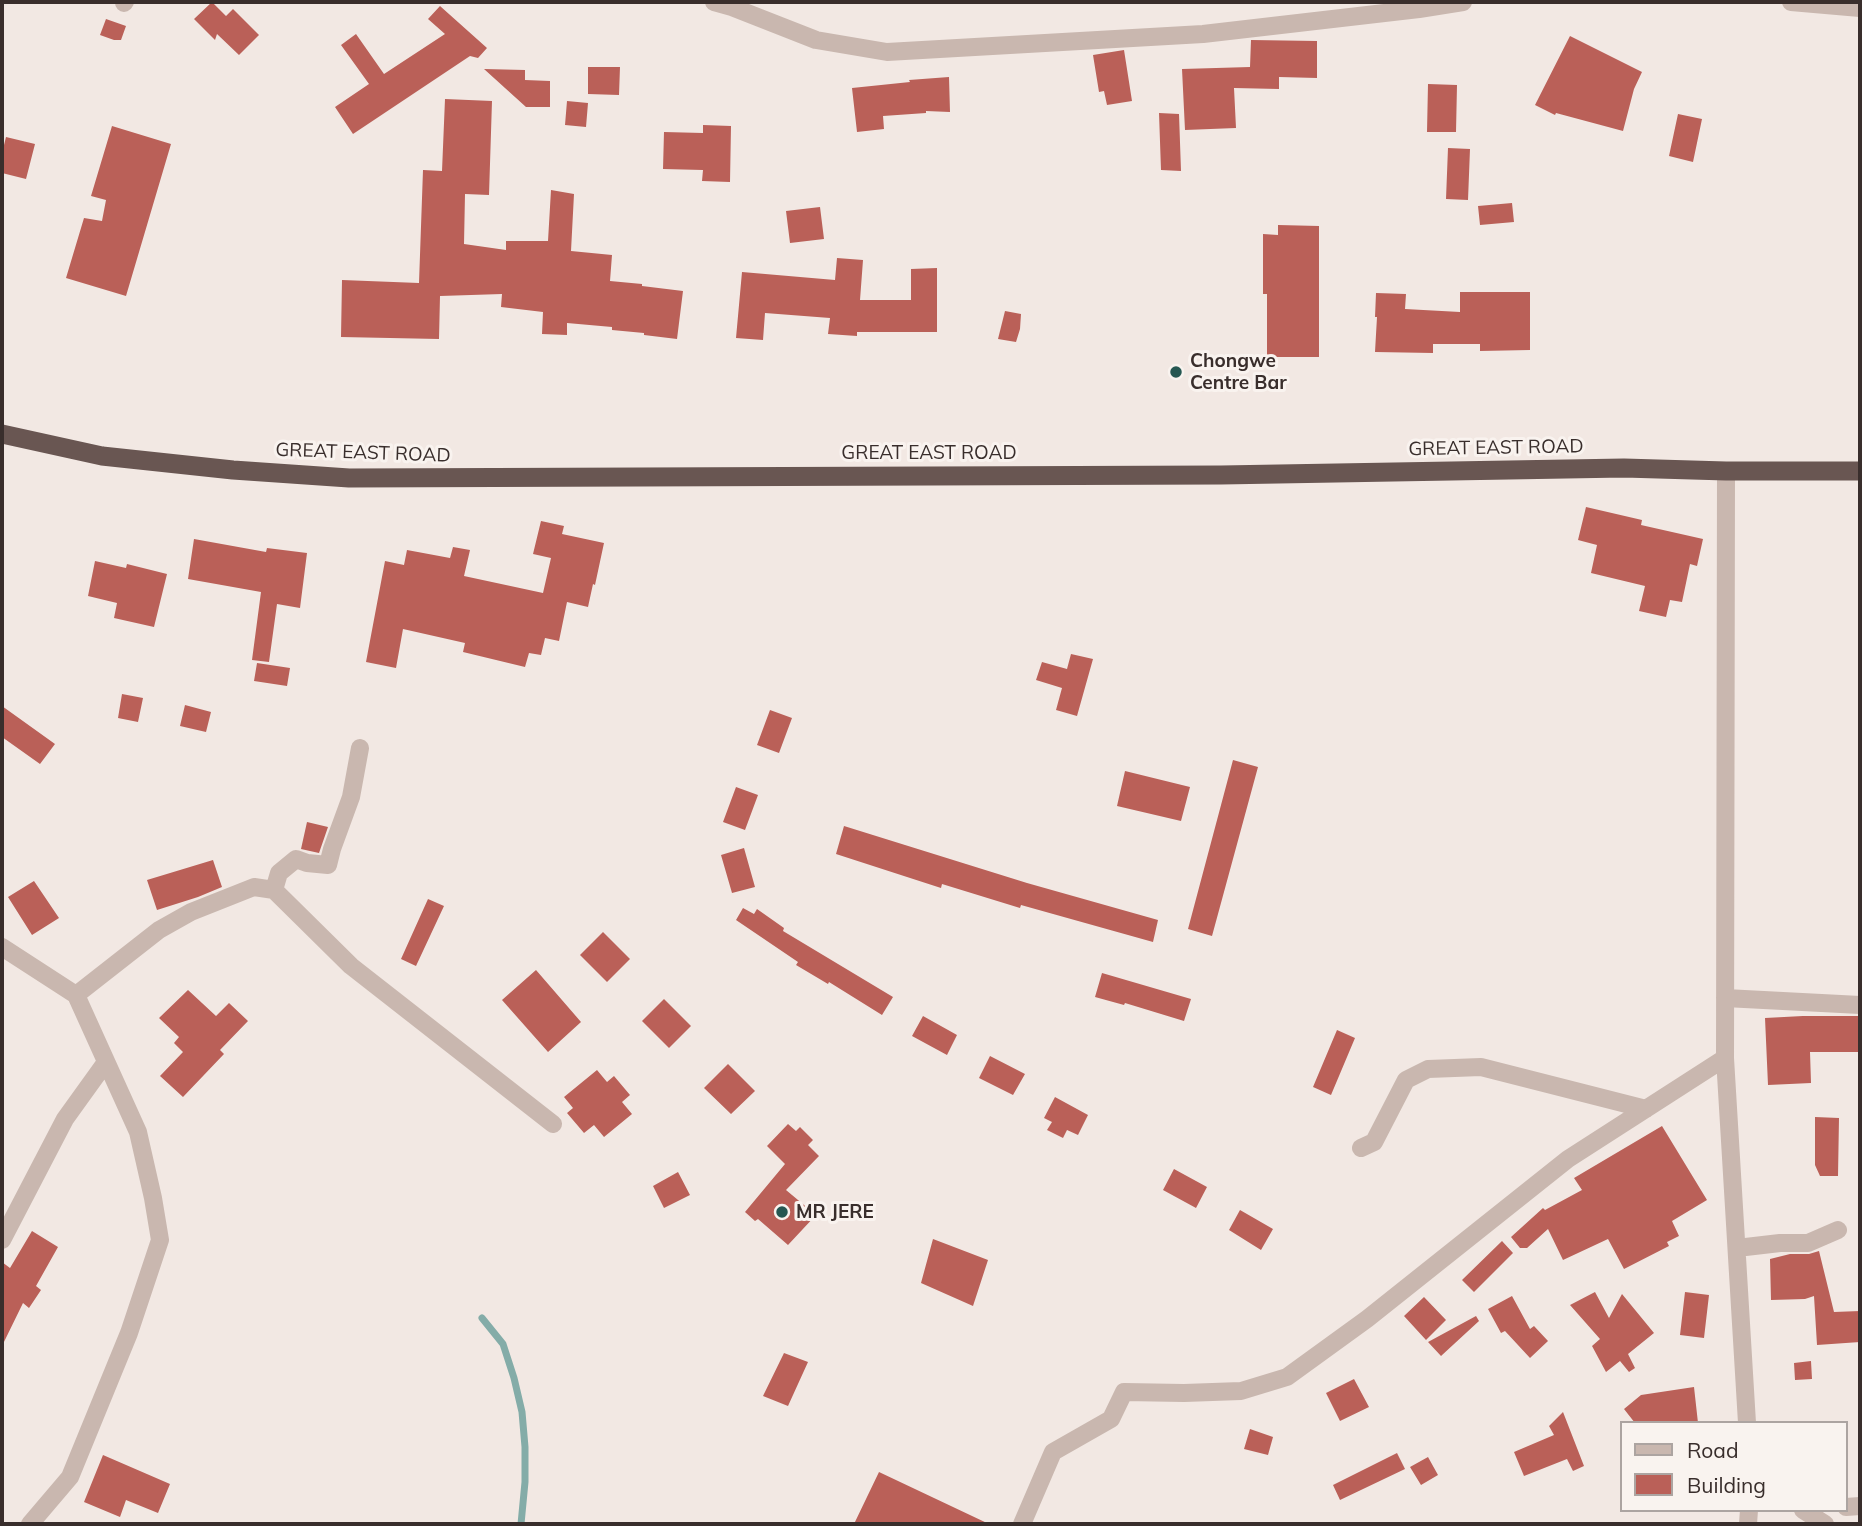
<!DOCTYPE html>
<style>
body{margin:0}
#map{position:relative;width:1862px;height:1526px;overflow:hidden;background:#f2e8e3;font-family:Mulish,sans-serif}
canvas{display:block}
.frame{position:absolute;inset:0;border:4px solid #392e2c;pointer-events:none}
.legend{position:absolute;left:1620px;top:1421px;width:228px;height:91px;box-sizing:border-box;background:#f9f3ef;border:2px solid #aca4a1;margin:0;padding:9px 12px;list-style:none;font-size:21px;color:#392e2c}
.legend li{display:flex;align-items:center;gap:14px;height:35px}
.legend b{width:35px;border:2px solid #aca4a1}
</style>
<div id="map">
<canvas width="1862" height="1526"></canvas>
<div class="frame"></div>
<ul class="legend">
<li><b style="height:9px;background:#c9b7af"></b>Road</li>
<li><b style="height:19px;background:#ba6058"></b>Building</li>
</ul>
</div>
<script>
const ctx = document.querySelector('canvas').getContext('2d');
ctx.lineJoin = 'round';
const toPath = rows => new Path2D(rows.map(r => 'M' + r).join(''));
function strokePath(path, color, width, dash) { ctx.strokeStyle = color; ctx.lineWidth = width; ctx.lineCap = dash ? 'butt' : 'round'; ctx.setLineDash(dash || []); ctx.stroke(path); }
function fillPath(path, color) { ctx.fillStyle = color; ctx.fill(path, 'evenodd'); }
function drawText(font, color, halo, rows, align = 'center') {
  ctx.font = font + ' Mulish,sans-serif'; ctx.lineWidth = 6; ctx.setLineDash([]); ctx.textBaseline = 'middle'; ctx.strokeStyle = halo; ctx.fillStyle = color; for (const [text, x, y, turn = 0] of rows) {
    ctx.save(); ctx.translate(x, y); ctx.rotate((+turn || 0) * Math.PI / 180); ctx.textAlign = isNaN(turn) ? turn : align; if (halo) ctx.strokeText(text, 0, 0); ctx.fillText(text, 0, 0); ctx.restore();
  }
}
strokePath(toPath([
 [482,1318,503,1344,514,1378,522,1412,525,1447,525,1482,521,1524]
]), '#84aca8', 7);
fillPath(toPath([
 [212,2,226,16,233,9,259,35,239,55,217,34,215,40,194,19],
 [440,6,487,48,478,58,470,56,353,134,335,107,369,84,341,45,356,34,384,74,445,34,428,19],
 [106,19,126,26,121,40,114,40,100,35],
 [1570,36,1642,72,1634,89,1623,131,1556,113,1555,115,1535,105],
 [1251,40,1317,41,1317,78,1279,77,1279,89,1234,88,1236,128,1185,130,1182,69,1250,67],
 [1124,50,1132,101,1107,105,1104,91,1099,92,1093,55],
 [588,67,620,67,619,95,588,94],
 [484,69,525,70,525,80,550,81,550,107,526,107],
 [949,77,950,112,926,111,926,113,883,116,884,129,857,132,852,88,910,82,909,80],
 [1428,84,1457,85,1456,132,1427,132],
 [445,99,492,101,489,195,465,194,464,244,506,250,506,241,548,241,551,190,574,194,571,251,612,255,610,281,642,284,642,286,683,291,677,339,644,335,644,333,612,330,612,327,567,323,567,335,542,334,543,312,501,307,502,294,440,296,439,339,341,337,342,280,419,283,423,170,442,171],
 [567,101,588,103,586,127,565,125],
 [1159,113,1179,114,1181,171,1161,170],
 [1678,114,1702,119,1693,162,1669,156],
 [703,125,731,126,730,182,702,181,703,170,663,169,664,132,703,133],
 [112,126,171,144,126,296,66,278,84,218,102,221,106,200,91,196],
 [6,137,35,144,26,179,2,173,2,153],
 [1448,148,1470,149,1468,200,1446,199],
 [1512,203,1514,222,1480,225,1478,206],
 [820,207,824,239,790,243,786,211],
 [1278,225,1319,226,1319,357,1267,357,1267,294,1263,294,1263,234,1278,235],
 [837,258,863,260,860,300,911,300,911,269,937,268,937,332,857,332,857,336,828,334,830,318,765,313,763,340,736,338,742,272,835,280],
 [1460,292,1530,292,1530,350,1480,351,1480,344,1433,344,1433,353,1375,352,1377,317,1375,317,1376,293,1406,294,1405,309,1460,312],
 [1005,311,1021,314,1020,329,1016,342,998,339],
 [1586,507,1642,520,1641,525,1703,539,1697,566,1690,564,1682,602,1670,600,1666,617,1639,611,1645,586,1591,573,1597,545,1578,540],
 [541,521,564,526,562,534,604,543,595,585,593,584,588,607,567,602,559,641,545,638,541,655,529,653,525,667,463,652,465,643,403,629,396,668,366,662,385,561,404,565,407,550,450,558,453,547,470,550,464,576,543,593,551,558,533,554],
 [194,539,266,552,267,548,307,553,300,608,277,604,269,662,252,660,261,592,188,579],
 [95,561,126,568,127,564,167,574,154,627,114,618,117,603,88,596],
 [1071,654,1093,659,1077,716,1056,710,1062,688,1036,680,1042,662,1067,669],
 [257,663,290,668,287,686,254,681],
 [122,694,143,698,138,722,118,718],
 [185,705,211,712,206,732,180,726],
 [2,706,55,744,40,764,2,737],
 [770,710,792,718,779,753,757,745],
 [1233,760,1258,767,1212,936,1188,929],
 [1125,771,1190,787,1181,821,1117,806],
 [736,787,758,795,745,830,723,822],
 [307,822,328,827,319,853,301,849],
 [844,826,1027,883,1158,920,1153,942,1021,905,1020,908,942,884,941,888,836,854],
 [744,848,755,887,732,893,721,855],
 [213,860,222,887,198,897,157,910,147,880],
 [34,881,59,918,32,935,8,897],
 [428,899,444,906,416,966,401,959],
 [743,908,754,914,757,909,784,928,783,931,893,997,882,1015,829,982,828,984,796,965,798,962,736,920],
 [603,932,630,959,607,982,580,955],
 [536,970,581,1022,548,1052,502,1000],
 [1102,973,1191,999,1184,1021,1125,1003,1124,1005,1095,997],
 [188,990,216,1016,229,1003,248,1021,220,1050,224,1054,183,1097,160,1076,183,1052,174,1043,179,1037,159,1018],
 [664,999,691,1026,669,1048,642,1021],
 [923,1016,957,1035,947,1055,912,1036],
 [1803,1016,1860,1016,1860,1052,1810,1052,1811,1083,1768,1085,1765,1018],
 [1337,1030,1355,1038,1331,1095,1313,1087],
 [990,1056,1025,1074,1013,1095,979,1078],
 [728,1064,755,1091,731,1114,704,1088],
 [597,1070,607,1082,614,1076,630,1095,622,1102,632,1114,604,1137,594,1125,584,1133,567,1113,573,1108,564,1097],
 [1055,1097,1088,1115,1078,1135,1067,1130,1063,1138,1047,1130,1052,1122,1044,1118],
 [1815,1117,1839,1118,1838,1176,1820,1176,1815,1165],
 [788,1124,796,1131,800,1127,813,1140,808,1145,819,1156,786,1190,816,1215,788,1245,758,1219,755,1221,745,1212,785,1164,767,1146],
 [1662,1126,1707,1200,1672,1221,1679,1236,1667,1242,1669,1246,1624,1269,1608,1239,1563,1260,1548,1229,1527,1248,1520,1248,1511,1237,1543,1208,1545,1210,1582,1190,1574,1178],
 [1174,1169,1207,1187,1196,1208,1163,1190],
 [678,1172,690,1195,664,1208,653,1186],
 [1240,1210,1273,1229,1261,1250,1229,1230],
 [32,1231,58,1247,36,1286,41,1290,29,1308,23,1303,2,1346,2,1262,10,1268],
 [933,1239,988,1260,973,1306,921,1283],
 [1502,1241,1513,1253,1474,1292,1462,1280],
 [1819,1251,1834,1312,1860,1311,1860,1342,1817,1345,1814,1296,1805,1299,1771,1300,1770,1259,1790,1254,1809,1254],
 [1595,1292,1609,1318,1622,1294,1654,1333,1628,1354,1635,1368,1629,1372,1620,1361,1606,1372,1592,1346,1600,1339,1570,1305],
 [1685,1292,1709,1295,1704,1338,1680,1335],
 [1512,1296,1530,1329,1534,1326,1548,1341,1530,1358,1505,1331,1501,1333,1488,1309],
 [1424,1297,1446,1320,1426,1340,1404,1316],
 [1476,1316,1479,1321,1441,1356,1428,1342],
 [784,1353,808,1362,788,1406,763,1396],
 [1811,1361,1812,1379,1795,1380,1794,1363],
 [1354,1379,1369,1407,1340,1421,1326,1393],
 [1694,1387,1698,1423,1635,1423,1624,1409,1641,1395],
 [1563,1412,1584,1466,1573,1471,1567,1459,1524,1476,1514,1452,1554,1435,1549,1426],
 [1250,1429,1273,1437,1268,1455,1244,1449],
 [1397,1453,1405,1469,1340,1500,1333,1485],
 [103,1455,170,1484,158,1513,126,1500,120,1517,84,1502],
 [1428,1457,1438,1475,1421,1485,1410,1467],
 [879,1472,989,1524,854,1524]
]), '#ba6058');
strokePath(toPath([
 [714,2,732,7,816,40,887,52,1203,34,1419,9,1463,2],
 [1791,2,1860,8],
 [124,3,125,2],
 [1726,471,1725,1058,1747,1423],
 [274,890,279,873,296,859,307,863,328,865,332,849,351,797,360,748],
 [2,947,76,995,138,1132,153,1198,160,1240,129,1333,70,1477,30,1524],
 [76,995,159,930,191,912,254,887,274,890,351,966,553,1124],
 [1725,998,1860,1005],
 [1361,1148,1374,1142,1406,1080,1428,1069,1481,1067,1646,1109],
 [2,1240,65,1119,106,1062],
 [1737,1248,1780,1243,1808,1243,1838,1230],
 [1846,1507,1860,1506],
 [1803,1510,1825,1524],
 [1022,1524,1053,1452,1111,1419,1124,1392,1184,1393,1241,1391,1287,1377,1367,1319,1568,1159,1725,1058],
 [1748,1524,1749,1510]
]), '#c9b7af', 18);
strokePath(toPath([
 [2,434,102,456,233,470,349,478,1221,475,1624,468,1726,471,1860,471]
]), '#695652', 19);
for (const [x, y, r, color] of [
 [1176,372,7,"#265752"],
 [782,1212,7,"#265752"]
]) { const dot = new Path2D(); dot.arc(x, y, r, 0, 2 * Math.PI); ctx.fillStyle = color; ctx.fill(dot); strokePath(dot, '#f9f3ef', 2.5); }
drawText('bold 19px', '#392e2c', '#f9f3ef', [
 ["Chongwe",1190,361],
 ["Centre Bar",1190,383],
 ["MR JERE",796,1212]
], 'left');
drawText('19px', '#392e2c', '#f9f3ef', [
 ["GREAT EAST ROAD",1496,448,-1],
 ["GREAT EAST ROAD",363,453,2],
 ["GREAT EAST ROAD",929,453]
]);
</script>
